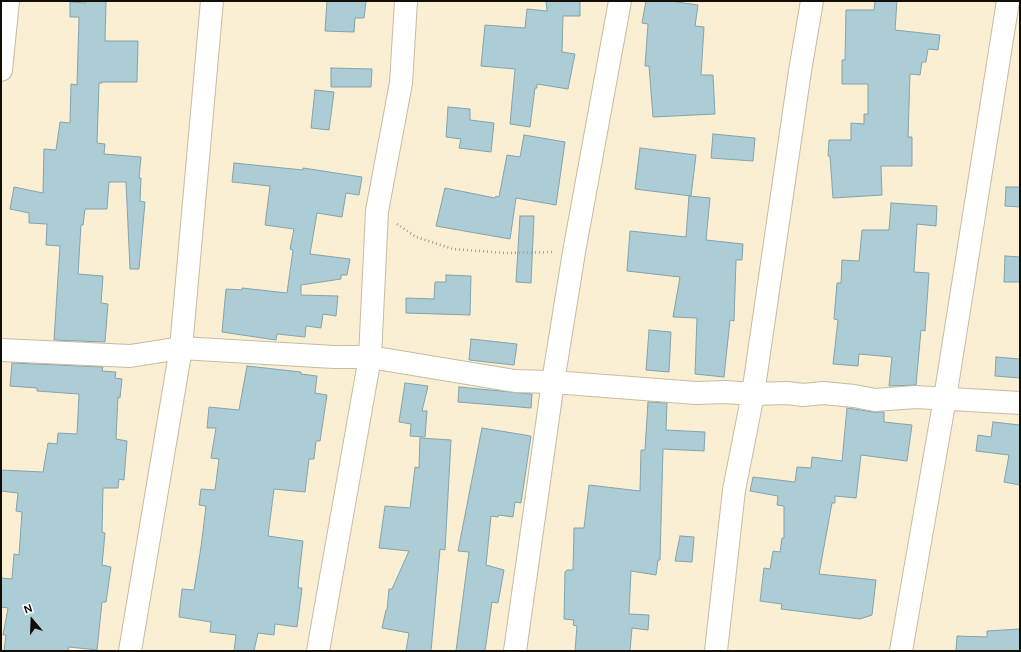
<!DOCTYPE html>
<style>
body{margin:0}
#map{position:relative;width:1021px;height:652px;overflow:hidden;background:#faeed3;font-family:"DM Sans",sans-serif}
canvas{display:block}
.frame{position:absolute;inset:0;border:2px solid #120e06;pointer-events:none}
.north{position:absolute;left:12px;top:600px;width:40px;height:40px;-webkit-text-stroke:3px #fff;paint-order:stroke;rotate:341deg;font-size:11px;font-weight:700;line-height:16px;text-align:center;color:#120e06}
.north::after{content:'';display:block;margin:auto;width:14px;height:18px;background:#120e06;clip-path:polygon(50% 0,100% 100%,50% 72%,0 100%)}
</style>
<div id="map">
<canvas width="1021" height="652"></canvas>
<div class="frame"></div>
<div class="north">N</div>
</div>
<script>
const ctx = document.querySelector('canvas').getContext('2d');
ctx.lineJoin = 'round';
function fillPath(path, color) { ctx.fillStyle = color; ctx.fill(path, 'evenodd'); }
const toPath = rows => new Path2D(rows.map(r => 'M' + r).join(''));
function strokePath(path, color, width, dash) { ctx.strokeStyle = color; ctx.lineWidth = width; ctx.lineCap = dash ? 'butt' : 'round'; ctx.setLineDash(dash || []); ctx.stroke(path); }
const building = toPath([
 [86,1,106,1,105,41,138,41,137,82,102,82,102,83,99,83,97,143,105,144,104,154,141,157,139,178,141,178,140,201,145,202,139,269,130,269,126,182,109,182,107,209,85,209,83,225,81,225,78,274,103,276,101,303,108,304,105,342,54,340,60,246,46,245,47,224,29,223,29,213,10,209,14,187,43,193,44,149,56,150,60,122,70,123,71,84,77,85,79,17,70,17,70,2,86,3,86,1],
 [327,1,366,1,364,18,355,18,354,32,325,31,327,1],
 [546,1,580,1,580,16,563,16,562,52,575,54,568,89,537,84,537,88,535,88,530,127,510,124,515,69,481,66,485,25,525,28,527,9,547,11,546,1],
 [646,1,670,1,698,5,695,26,704,27,701,75,713,75,715,114,653,117,649,66,645,66,648,24,642,23,646,1],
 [875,1,897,1,895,30,940,35,938,50,928,49,926,62,922,62,920,75,910,74,908,137,912,137,912,166,881,166,882,195,833,198,830,156,828,156,829,140,851,140,851,123,864,124,864,114,868,114,868,84,842,84,842,60,845,60,846,10,874,10,875,1],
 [331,68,372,69,371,87,331,87,331,68],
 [315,90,334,92,329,130,311,128,315,90],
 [448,107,470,109,470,120,494,123,491,152,459,148,461,139,446,137,448,107],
 [713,134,755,138,753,161,711,158,713,134],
 [524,135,565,142,556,205,516,198,510,239,436,226,445,188,495,198,496,196,499,197,507,155,520,157,524,135],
 [640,148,696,155,691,196,635,189,640,148],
 [234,163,303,170,303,168,362,177,359,195,346,193,342,217,317,213,310,254,350,259,347,275,341,275,341,279,301,285,301,295,338,296,336,316,323,314,321,328,306,326,305,337,277,334,276,340,222,332,226,289,242,290,242,288,287,293,293,250,290,249,294,229,265,225,270,186,232,182,234,163],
 [1006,187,1020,187,1020,207,1005,206,1006,187],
 [689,196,710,198,706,240,743,244,742,260,736,260,734,321,730,320,724,377,695,374,697,318,673,317,680,277,627,271,630,231,686,237,689,196],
 [891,203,937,206,936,226,917,224,914,272,929,273,925,331,921,330,916,385,889,386,892,357,859,354,858,366,833,364,838,320,834,319,837,283,841,283,842,260,859,261,862,230,889,230,891,203],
 [520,216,534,216,531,283,516,282,520,216],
 [1005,256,1020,257,1020,282,1004,282,1005,256],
 [446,275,471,276,470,315,406,313,406,298,434,299,435,282,446,282,446,275],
 [649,330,671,332,669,372,646,370,649,330],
 [471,339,517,344,514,365,469,360,471,339],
 [996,357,1020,359,1020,378,995,376,996,357],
 [12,363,103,367,102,371,116,372,115,378,122,379,120,398,118,397,116,439,127,441,124,480,119,479,118,488,103,488,102,532,105,533,102,565,111,567,106,602,102,602,97,650,69,647,68,651,4,651,6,635,3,635,8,608,1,607,1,578,12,579,14,554,19,555,22,512,16,511,18,493,1,491,1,470,43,472,48,443,57,444,58,433,77,434,79,394,37,391,37,388,10,386,12,363],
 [247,366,301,372,301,374,317,376,315,393,327,395,320,441,316,441,314,459,309,459,305,492,274,489,268,536,303,541,299,576,298,588,302,588,297,627,275,624,274,635,258,633,254,651,234,651,236,635,210,632,211,622,179,617,182,589,194,590,201,547,206,506,199,505,201,489,215,490,219,459,211,458,216,428,207,428,209,407,239,410,247,366],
 [405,383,428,386,422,411,427,411,425,437,410,436,411,424,399,422,405,383],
 [459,387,532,394,531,408,458,402,459,387],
 [648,402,667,403,666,430,705,432,704,451,663,449,660,560,658,560,656,575,631,571,629,614,649,615,648,630,632,628,630,651,575,651,577,626,573,625,574,620,564,619,565,572,567,570,573,570,574,528,584,528,589,485,640,491,641,450,645,450,648,402],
 [847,408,873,412,884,412,884,422,912,425,907,461,861,455,856,498,835,496,835,503,832,503,819,574,876,580,872,615,860,619,781,609,782,604,760,601,764,568,770,569,773,551,780,552,782,538,784,538,784,506,777,505,778,496,750,491,753,477,795,482,797,467,811,468,812,457,842,461,847,408],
 [993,422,1020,425,1020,485,1004,482,1009,455,976,451,978,435,991,437,993,422],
 [482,428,531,436,521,503,515,502,513,517,499,515,498,517,491,516,486,565,504,570,498,603,492,602,485,651,456,651,469,552,458,551,482,428],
 [420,438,451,440,445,550,440,549,431,651,406,651,409,633,382,628,386,610,387,610,389,589,392,589,409,551,379,548,385,506,410,508,415,467,419,468,420,438],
 [680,536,694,537,692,562,675,561,680,536],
 [1020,629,1020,651,956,651,957,636,987,637,987,631,1020,629]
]);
fillPath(building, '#accdd5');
strokePath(building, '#83a3ab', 1);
const street = toPath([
 [1,70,8,1],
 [1,350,130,356,181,348,334,357,370,357,515,381,553,382,696,393,725,392,753,394,787,393,803,395,823,393,854,396,875,400,916,397,1020,403],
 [130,651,181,348,212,1],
 [318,651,370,357,377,211,401,83,406,1],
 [515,651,553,382,574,252,620,1],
 [716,651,734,490,753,394,800,71,812,1],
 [901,651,945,398,1008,1]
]);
strokePath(street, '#c7bca2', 24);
strokePath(toPath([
 [397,224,416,237,453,249,505,253,553,252]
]), '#a89e8a', 2.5, [1, 3]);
strokePath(street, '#fff', 22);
</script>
